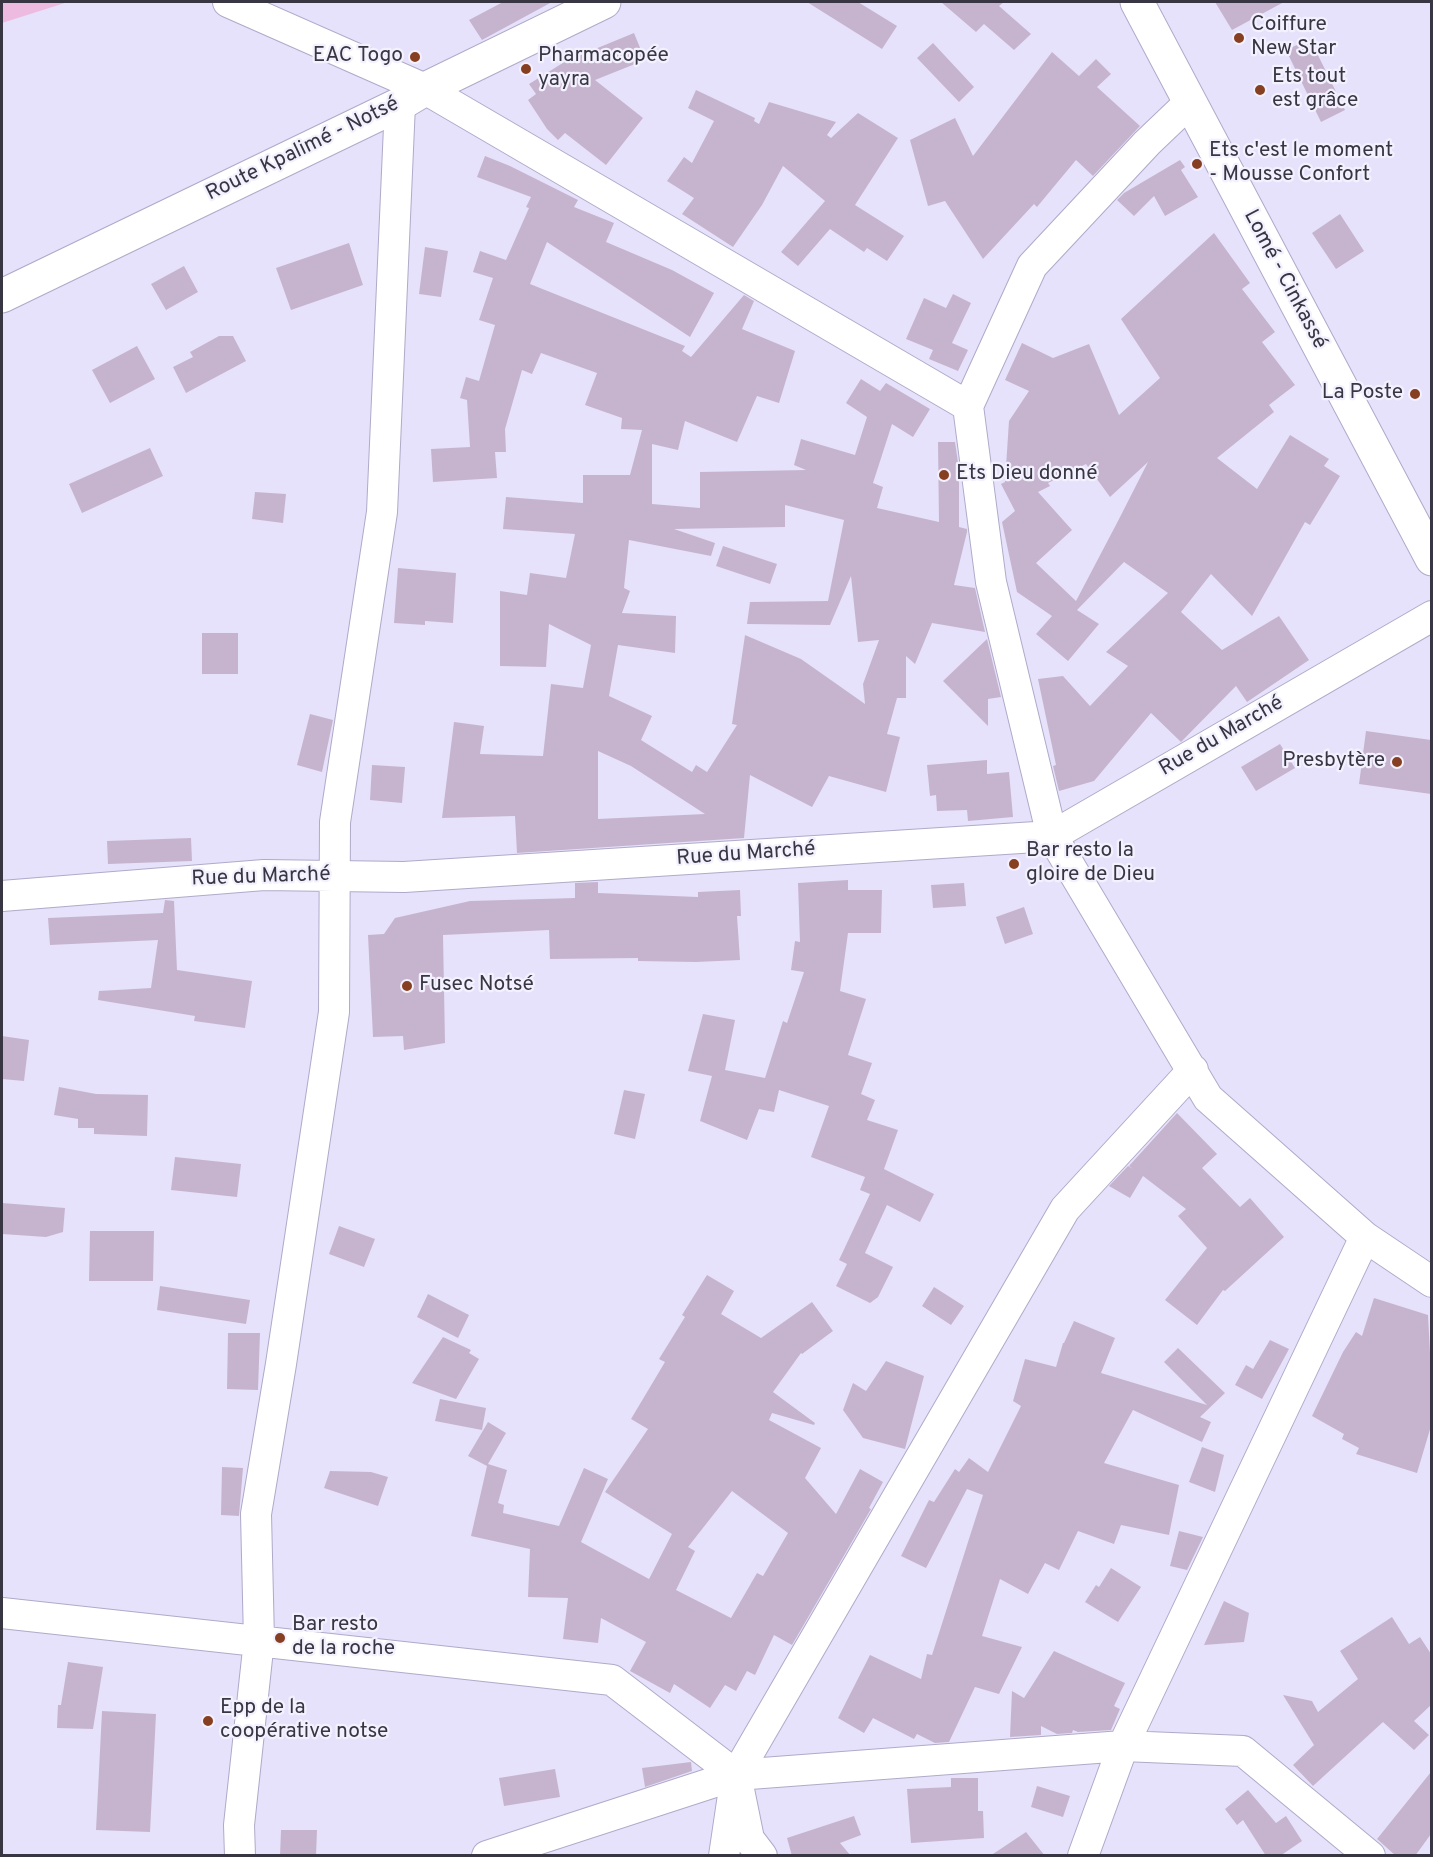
<!DOCTYPE html>
<meta charset="utf-8">
<style>
body{margin:0}
#map{position:relative;width:1433px;height:1857px;overflow:hidden;background:#e6e2fb;font-family:Overpass,sans-serif}
canvas{display:block}
.frame{position:absolute;inset:0;border:3px solid #383642;pointer-events:none}
</style>
<div id="map">
<canvas width="1433" height="1857"></canvas>
<div class="frame"></div>
</div>
<script>
const ctx = document.querySelector('canvas').getContext('2d');
ctx.lineJoin = 'round';
function fillPath(path, color) { ctx.fillStyle = color; ctx.fill(path, 'evenodd'); }
const toPath = rows => new Path2D(rows.map(r => 'M' + r).join(''));
function strokePath(path, color, width, dash) { ctx.strokeStyle = color; ctx.lineWidth = width; ctx.lineCap = dash ? 'butt' : 'round'; ctx.setLineDash(dash || []); ctx.stroke(path); }
function drawText(font, color, halo, rows, align = 'center') {
  ctx.font = font + ' Overpass,sans-serif'; ctx.lineWidth = 4.5; ctx.setLineDash([]); ctx.textBaseline = 'middle'; ctx.strokeStyle = halo; ctx.fillStyle = color; for (const [text, x, y, turn = 0] of rows) {
    ctx.save(); ctx.translate(x, y); ctx.rotate((+turn || 0) * Math.PI / 180); ctx.textAlign = isNaN(turn) ? turn : align; if (halo) ctx.strokeText(text, 0, 0); ctx.fillText(text, 0, 0); ctx.restore();
  }
}
fillPath(toPath([
 [2,2,68,2,2,23]
]), '#ecbbdf');
fillPath(toPath([
 [503,2,552,2,482,40,469,20],
 [807,2,858,2,897,26,882,49],
 [941,2,1004,2,999,6,1031,34,1014,50,984,24,976,32],
 [1215,2,1284,2,1232,30],
 [634,33,645,60,595,80,643,118,606,165,565,133,558,140,547,129,528,100,536,94,529,84,566,61],
 [1310,39,1345,110,1321,122,1286,50],
 [933,43,974,87,959,102,917,58],
 [1052,52,1079,76,1096,59,1111,74,1097,87,1140,126,1093,176,1076,160,1037,207,1034,204,983,259,945,201,928,206,910,140,955,118,973,156],
 [696,90,755,118,754,121,759,124,769,102,836,122,827,135,831,138,858,113,898,138,855,205,904,236,887,261,867,248,864,252,830,229,798,266,781,252,825,201,783,166,762,205,733,247,682,214,694,198,667,181,684,157,692,163,714,121,688,108],
 [485,156,510,166,578,200,574,207,614,223,606,242,672,270,714,293,690,337,547,242,530,284,685,346,682,351,691,357,744,295,754,301,742,329,795,351,779,403,757,396,737,442,685,421,678,450,652,444,652,504,700,508,700,472,806,470,794,465,801,439,855,455,867,417,846,403,861,379,880,391,886,383,930,409,913,437,892,424,873,483,883,487,877,508,939,522,938,442,955,442,959,469,959,527,967,529,967,532,954,585,975,588,985,632,932,623,915,664,906,656,906,698,897,698,887,734,900,737,886,792,829,776,812,807,750,775,744,838,517,853,515,816,442,818,454,722,484,726,480,754,543,756,551,684,583,688,591,645,549,624,546,667,500,666,500,591,527,595,530,573,566,578,575,534,503,529,506,497,583,503,583,475,630,475,642,430,621,429,622,418,585,405,597,373,541,353,532,374,522,370,505,429,506,452,495,452,497,478,433,482,431,449,470,447,467,400,460,398,466,377,479,381,495,325,479,320,493,278,473,272,480,251,506,260,529,208,526,207,531,197,477,177],
 [785,505,844,520,828,601,750,602,747,624,830,625,851,576,858,642,879,640,863,684,865,704,801,659,745,635,732,724,737,725,707,772,696,765,692,772,641,740,652,716,609,696,618,645,675,653,676,616,622,613,630,591,624,588,629,540,711,556,715,543,674,529,785,527],
 [598,751,631,766,705,814,598,819],
 [1180,160,1185,167,1181,170,1198,197,1165,216,1154,196,1134,216,1117,200,1124,193],
 [1340,214,1364,251,1336,269,1312,233],
 [1214,233,1250,283,1242,289,1275,332,1262,342,1295,385,1269,405,1274,412,1217,458,1257,489,1290,435,1329,459,1324,466,1340,476,1310,525,1305,522,1252,616,1211,574,1181,612,1222,650,1279,616,1309,660,1247,702,1236,686,1181,742,1151,713,1094,781,1059,791,1053,766,1056,765,1038,679,1063,676,1090,706,1128,666,1106,652,1168,593,1124,562,1077,610,1099,624,1068,661,1036,634,1052,616,1017,592,1002,522,1015,511,1001,484,1005,482,1009,421,1029,391,1005,380,1022,343,1053,358,1089,344,1119,415,1160,378,1121,319],
 [1148,462,1118,521,1076,601,1036,563,1072,530,1038,492,1050,486,1048,483,1086,464,1110,497],
 [349,243,363,285,291,310,276,268],
 [425,247,448,251,441,297,419,294],
 [184,266,198,292,166,310,151,284],
 [953,294,971,303,952,343,968,350,958,371,929,359,933,350,906,339,924,298,946,308],
 [219,336,233,336,246,361,186,393,173,367,193,357,190,352],
 [137,346,155,379,110,403,92,370],
 [150,448,163,476,82,513,69,484],
 [255,492,286,494,283,523,252,519],
 [723,546,777,564,770,584,716,566],
 [398,568,456,573,453,623,425,621,425,625,394,623],
 [202,633,238,633,238,674,202,674],
 [987,639,1001,697,988,699,988,726,943,681],
 [310,714,333,720,322,772,297,765],
 [1366,731,1431,740,1431,794,1359,784],
 [1280,744,1295,768,1256,791,1241,767],
 [987,760,987,774,1009,772,1013,817,968,821,967,810,937,811,936,795,930,796,927,765],
 [372,765,405,767,402,803,370,800],
 [191,838,192,861,108,864,107,841],
 [848,880,848,890,882,890,881,933,848,933,840,991,866,999,848,1055,872,1063,861,1094,875,1100,867,1120,898,1130,884,1169,934,1194,920,1222,887,1205,865,1253,893,1267,878,1297,870,1303,836,1286,847,1264,839,1260,870,1194,860,1190,865,1177,811,1157,829,1106,779,1090,774,1112,759,1109,747,1140,700,1121,712,1076,688,1071,703,1014,735,1020,725,1070,765,1078,783,1021,787,1023,804,972,791,970,795,941,800,942,798,883],
 [598,882,598,893,698,897,698,892,740,890,741,916,737,916,740,960,696,962,638,961,638,958,550,959,549,930,443,935,445,1043,404,1050,403,1036,373,1037,368,935,384,934,395,918,470,901,575,898,575,883],
 [964,883,966,906,933,908,931,885],
 [165,900,174,901,177,970,252,981,245,1028,194,1021,195,1016,98,1000,99,991,151,988,158,940,50,945,48,918,163,913],
 [1024,907,1033,934,1005,944,996,917],
 [2,1036,29,1040,24,1081,2,1079],
 [59,1087,96,1094,148,1095,147,1136,94,1134,94,1128,78,1128,78,1119,54,1115],
 [624,1090,645,1094,635,1139,614,1134],
 [1177,1113,1217,1154,1202,1168,1240,1207,1250,1198,1284,1237,1225,1291,1223,1290,1197,1325,1165,1300,1207,1248,1178,1216,1186,1209,1143,1176,1130,1198,1109,1186,1128,1166,1133,1169,1129,1166],
 [175,1157,241,1164,237,1197,171,1190],
 [2,1203,65,1208,63,1232,46,1237,2,1234],
 [339,1226,375,1239,364,1267,329,1254],
 [90,1231,154,1231,153,1281,89,1281],
 [707,1275,734,1291,721,1314,761,1338,812,1302,833,1331,802,1354,801,1353,773,1392,815,1423,814,1425,772,1413,769,1420,821,1448,805,1478,836,1514,860,1469,883,1482,869,1508,871,1509,792,1645,774,1635,755,1675,747,1671,736,1691,725,1685,710,1708,674,1684,670,1693,630,1671,646,1642,601,1618,598,1643,563,1639,568,1598,528,1597,530,1549,471,1536,487,1466,468,1456,488,1422,506,1433,488,1464,507,1470,498,1503,504,1505,503,1513,559,1526,584,1468,608,1479,581,1542,649,1579,672,1534,605,1492,648,1429,631,1419,665,1362,659,1359,685,1317,682,1315],
 [732,1491,788,1533,763,1576,757,1573,731,1618,676,1590,695,1551,688,1547],
 [160,1286,250,1300,246,1324,157,1310],
 [934,1287,964,1306,951,1325,922,1306],
 [428,1294,469,1315,458,1338,417,1317],
 [1374,1298,1428,1315,1431,1372,1431,1426,1417,1473,1356,1454,1359,1448,1342,1439,1344,1434,1312,1416,1343,1352,1356,1332,1362,1336],
 [1074,1321,1115,1338,1101,1373,1207,1405,1164,1362,1178,1348,1225,1393,1200,1417,1211,1422,1202,1442,1133,1410,1104,1463,1179,1485,1169,1535,1121,1525,1114,1544,1078,1531,1059,1570,1045,1563,1028,1594,1000,1579,982,1636,1022,1647,999,1694,975,1687,949,1742,935,1743,917,1734,914,1739,873,1718,864,1733,838,1718,870,1655,921,1679,927,1654,932,1655,983,1495,967,1489,926,1568,901,1556,929,1500,934,1502,955,1469,959,1472,969,1458,988,1472,1021,1406,1013,1401,1025,1359,1056,1367,1063,1343,1064,1343],
 [228,1333,260,1333,258,1390,227,1389],
 [443,1337,471,1350,469,1353,479,1359,456,1399,412,1383],
 [1270,1340,1289,1349,1262,1399,1235,1385,1246,1365,1253,1369],
 [886,1361,924,1376,905,1449,863,1438,843,1410,853,1383,866,1391],
 [440,1399,486,1408,482,1430,435,1421],
 [1202,1447,1224,1455,1215,1492,1189,1482],
 [222,1467,243,1468,239,1516,221,1515],
 [330,1471,371,1472,388,1477,378,1506,324,1488],
 [1179,1531,1203,1537,1187,1570,1170,1566],
 [1111,1568,1141,1587,1118,1622,1085,1602,1096,1585,1099,1587],
 [1224,1601,1249,1613,1244,1642,1204,1645],
 [1392,1617,1409,1644,1420,1637,1431,1654,1431,1705,1414,1721,1429,1735,1414,1750,1383,1722,1313,1786,1293,1765,1314,1745,1283,1695,1312,1701,1318,1712,1358,1679,1340,1651],
 [1054,1651,1125,1683,1114,1706,1120,1709,1111,1730,1078,1732,1073,1730,1072,1733,1057,1734,1041,1726,1041,1735,1010,1737,1012,1691,1024,1698],
 [68,1662,103,1667,93,1729,57,1728,58,1705,61,1705],
 [102,1711,156,1714,150,1832,96,1830],
 [691,1762,692,1771,645,1787,642,1768],
 [555,1769,560,1797,504,1806,499,1778],
 [1431,1772,1431,1834,1415,1856,1396,1856,1377,1839],
 [951,1778,978,1778,978,1811,983,1811,984,1838,911,1843,907,1789,951,1787],
 [1037,1786,1070,1796,1063,1817,1031,1807],
 [1248,1790,1276,1823,1286,1816,1302,1841,1280,1856,1266,1856,1243,1820,1237,1825,1225,1809],
 [854,1816,861,1835,840,1843,851,1856,792,1856,787,1838],
 [281,1830,317,1830,316,1856,280,1856],
 [1026,1832,1045,1856,990,1856]
]), '#c6b4cf');
const minor = toPath([
 [228,2,425,89,968,406],
 [1190,102,1147,143,1032,266,968,406,991,582,1052,836,1208,1098,1365,1237,1432,1282],
 [2,896,264,875,404,877,1052,836,1432,616],
 [2,1613,612,1680,736,1775,749,1839,762,1856],
 [240,1856,239,1825,259,1640,256,1514,281,1364,334,1012,335,822,382,512,400,104],
 [487,1856,736,1775,1123,1746,1243,1751,1370,1856],
 [724,1856,736,1775,1065,1209,1193,1070],
 [1083,1856,1123,1746,1365,1237]
]);
const major = toPath([
 [2,296,400,104,425,89,604,2]
]);
const highway = toPath([
 [1137,2,1432,559]
]);
strokePath(minor, '#afaac9', 32);
strokePath(major, '#afaac9', 35);
strokePath(highway, '#afaac9', 35);
strokePath(minor, '#fff', 30);
strokePath(major, '#fff', 33);
strokePath(highway, '#fff', 33);
for (const [x, y, r, color] of [
 [1239,38,6,"#873f22"],
 [415,57,6,"#873f22"],
 [526,69,6,"#873f22"],
 [1260,90,6,"#873f22"],
 [1197,164,6,"#873f22"],
 [1415,394,6,"#873f22"],
 [944,475,6,"#873f22"],
 [1397,762,6,"#873f22"],
 [1014,864,6,"#873f22"],
 [407,986,6,"#873f22"],
 [280,1638,6,"#873f22"],
 [208,1721,6,"#873f22"]
]) { const dot = new Path2D(); dot.arc(x, y, r, 0, 2 * Math.PI); ctx.fillStyle = color; ctx.fill(dot); strokePath(dot, '#f3f1fe', 2); }
drawText('21px', '#383642', '#f3f1fe', [
 ["Coiffure",1251,26],
 ["New Star",1251,50],
 ["EAC Togo",403,57,"right"],
 ["Pharmacopée",538,57],
 ["yayra",538,81],
 ["Ets tout",1272,78],
 ["est grâce",1272,102],
 ["Ets c'est le moment",1209,152],
 ["- Mousse Confort",1209,176],
 ["La Poste",1403,394,"right"],
 ["Ets Dieu donné",956,475],
 ["Presbytère",1385,762,"right"],
 ["Bar resto la",1026,852],
 ["gloire de Dieu",1026,876],
 ["Fusec Notsé",419,986],
 ["Bar resto",292,1626],
 ["de la roche",292,1650],
 ["Epp de la",220,1709],
 ["coopérative notse",220,1733]
], 'left');
drawText('21px', '#383642', '#f3f1fe', [
 ["Route Kpalimé - Notsé",303,150,-26],
 ["Lomé - Cinkassé",1284,280,62],
 ["Rue du Marché",1222,737,-30],
 ["Rue du Marché",746,855,-4],
 ["Rue du Marché",261,878,-2]
]);
</script>
